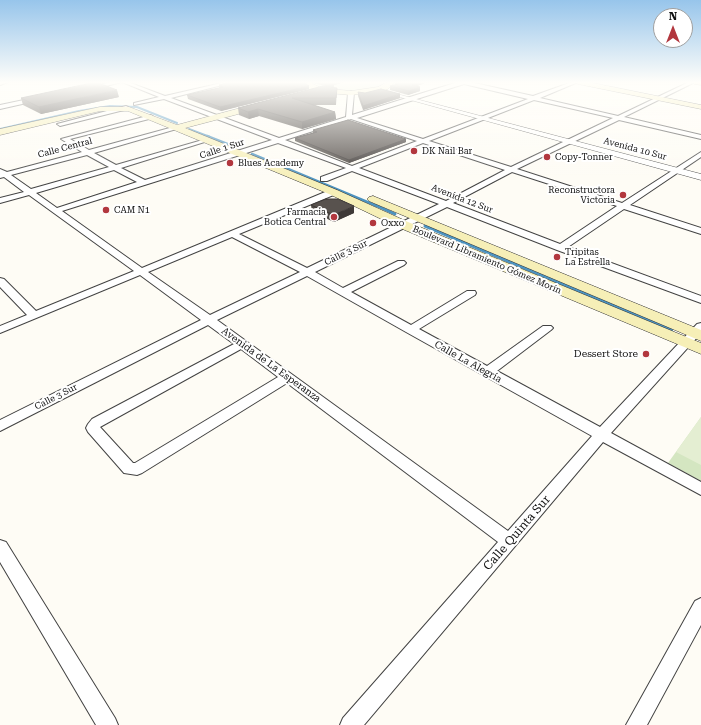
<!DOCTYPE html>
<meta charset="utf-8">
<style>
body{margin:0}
#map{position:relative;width:701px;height:725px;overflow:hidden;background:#fefcf5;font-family:"Roboto Serif",serif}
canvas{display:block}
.north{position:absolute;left:653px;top:8px;width:40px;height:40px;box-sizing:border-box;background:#fff;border:1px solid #9f9f9f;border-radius:50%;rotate:0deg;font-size:11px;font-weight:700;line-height:16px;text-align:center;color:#101010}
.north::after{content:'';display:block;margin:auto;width:14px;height:18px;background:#b2373e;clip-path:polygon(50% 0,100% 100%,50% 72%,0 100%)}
</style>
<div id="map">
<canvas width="701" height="725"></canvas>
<div class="north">N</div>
</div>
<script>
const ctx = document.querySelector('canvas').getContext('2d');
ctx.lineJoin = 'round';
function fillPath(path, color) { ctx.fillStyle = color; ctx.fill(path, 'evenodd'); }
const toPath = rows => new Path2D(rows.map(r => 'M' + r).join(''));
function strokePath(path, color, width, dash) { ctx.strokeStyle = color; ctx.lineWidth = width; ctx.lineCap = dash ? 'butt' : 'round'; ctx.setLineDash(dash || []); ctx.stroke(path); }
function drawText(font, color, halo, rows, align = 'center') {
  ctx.font = font + ' "Roboto Serif",serif'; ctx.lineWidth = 4; ctx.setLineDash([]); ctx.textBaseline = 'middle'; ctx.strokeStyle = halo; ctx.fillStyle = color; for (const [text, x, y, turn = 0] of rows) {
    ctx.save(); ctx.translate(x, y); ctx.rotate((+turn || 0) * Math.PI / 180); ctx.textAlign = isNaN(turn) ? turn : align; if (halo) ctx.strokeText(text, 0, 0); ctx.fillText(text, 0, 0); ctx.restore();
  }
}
fillPath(toPath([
 [701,417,701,481,668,463]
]), '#d4e6c1');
fillPath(toPath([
 [313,82,386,82,378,88,353,91,320,87],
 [701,417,701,465,676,452]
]), '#e4eed2');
strokePath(toPath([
 [0,129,79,111,110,106,137,107,177,123],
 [189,129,210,137]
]), '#4d93bf', 2);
strokePath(toPath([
 [207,136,235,147],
 [252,154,377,206]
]), '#4d93bf', 2.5);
strokePath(toPath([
 [375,205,395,214],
 [425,226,586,294]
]), '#4d93bf', 3);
strokePath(toPath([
 [584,293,671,330]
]), '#4d93bf', 4);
const minor = toPath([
 [0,82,8,82,0,85,0,82],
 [112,82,128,82,165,96,226,82,234,82,171,98,279,138,346,117,348,93,351,91,354,93,352,115,458,82,470,82,533,96,572,82,578,82,540,98,618,116,689,82,695,82,624,117,701,135,701,139,619,120,517,169,622,203,701,152,701,157,630,205,701,228,701,234,624,209,568,247,701,296,701,303,557,250,447,207,315,272,343,288,398,261,404,261,406,263,404,265,351,292,411,325,467,291,475,291,476,293,475,295,419,329,487,366,543,326,551,326,553,328,551,330,497,371,600,427,697,324,701,323,701,333,611,433,701,482,701,495,603,442,364,725,340,725,343,718,498,542,287,383,142,473,137,475,124,473,88,432,86,428,88,424,92,419,234,344,208,325,0,431,0,420,201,320,140,275,0,333,0,326,27,315,0,287,0,278,4,279,36,311,134,271,29,195,0,203,0,198,24,192,4,177,0,178,0,169,7,172,82,152,61,139,151,115,154,117,153,118,70,139,89,150,177,126,180,128,94,153,116,165,206,139,211,140,121,168,145,180,272,140,164,99,134,105,134,103,159,97,122,82,89,90,86,88,112,82],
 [464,84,528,99,423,139,357,118,464,84],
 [534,100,613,118,511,167,429,141,534,100],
 [351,119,417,141,352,166,285,140,351,119],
 [278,143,346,168,321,177,321,181,327,181,352,171,439,204,307,268,239,234,336,194,336,190,330,190,142,268,62,211,278,143],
 [423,143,505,170,446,201,359,168,423,143],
 [87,155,109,167,31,189,11,175,87,155],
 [114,170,137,182,57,208,36,193,114,170],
 [512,172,617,206,560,244,453,203,512,172],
 [232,237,300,272,210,315,148,272,232,237],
 [307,276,406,332,592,436,508,531,217,320,307,276],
 [241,349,278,377,135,463,133,463,100,427,241,349],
 [38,97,40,98,40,100,0,109,0,105,38,97],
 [126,106,128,107,128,109,60,126,57,124,126,106],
 [0,540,6,542,115,718,118,725,96,725,0,562,0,540],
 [701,598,701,625,647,725,626,725,695,601,701,598]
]);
const tertiary = toPath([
 [378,89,701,174,701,180,378,91,378,89]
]);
const secondary = toPath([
 [303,82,311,82,313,84,321,88,351,91,378,87,387,82,395,82,388,89,382,91,351,95,317,92,307,88,303,82],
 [574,82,588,82,701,105,701,109,578,84,574,82],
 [259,103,262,103,266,105,265,107,185,128,337,190,408,222,701,343,701,354,400,228,329,194,128,111,100,111,0,135,0,129,100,107,129,107,177,125,259,103],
 [373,196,701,330,701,341,369,201,367,199,369,197,373,196]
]);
const primary = toPath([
 [693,82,701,82,701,85,694,84,693,82]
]);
strokePath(minor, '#434343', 2);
strokePath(tertiary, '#434343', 1);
strokePath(secondary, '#323232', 1);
strokePath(primary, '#212121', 1);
fillPath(minor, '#fff');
fillPath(tertiary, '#fff');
fillPath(secondary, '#f6efb7');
fillPath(primary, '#eacd79');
fillPath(toPath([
 [231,82,309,82,305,84,309,89,221,111,188,99,187,95,219,88,219,85],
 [310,82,344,82,334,85,334,88,337,88,336,105,313,105,335,112,336,119,302,129,259,116,249,119,239,115,238,108,333,88],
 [395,82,427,82,416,86,420,87,420,91,408,95,390,90,390,86,396,85,395,84],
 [358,92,400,98,363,110,358,96],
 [119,97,41,114,23,105,21,98],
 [313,130,406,139,406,142,349,163,295,141,295,138,313,133],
 [311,205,354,213,334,222,312,212]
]), '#4c4743');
fillPath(toPath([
 [331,82,344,82,334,85,327,83],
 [419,82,427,82,411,89,412,85],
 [309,86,309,89,221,111,220,107],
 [420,87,420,91,408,95,409,91],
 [117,90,119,97,41,114,39,107],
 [400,94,400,98,363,110,363,106],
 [258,109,259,116,249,119,248,112],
 [335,112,336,119,302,129,302,122],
 [406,139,406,142,349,163,349,160],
 [354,206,354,213,334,222,334,215]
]), '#3e3937');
const building = toPath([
 [96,82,117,90,39,107,21,98,96,82],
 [231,82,305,82,306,84,309,86,220,107,187,95,223,87,219,85,231,82],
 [399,82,419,82,412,85,420,87,409,91,390,86,402,83,399,82],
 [323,86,337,88,336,98,292,98,335,112,302,122,258,109,248,112,238,108,323,86],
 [381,89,400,94,363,106,358,92,365,93,381,89],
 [348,120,406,139,349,160,295,138,317,132,313,130,348,120],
 [326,199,338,199,354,206,334,215,311,205,326,199]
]);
fillPath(building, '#58524e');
strokePath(building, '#3e3937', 1);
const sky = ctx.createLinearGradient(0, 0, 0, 183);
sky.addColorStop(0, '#97c5eb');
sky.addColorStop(0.45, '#fffefa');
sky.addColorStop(1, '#fffefa00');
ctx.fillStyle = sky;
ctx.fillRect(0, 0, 701, 183);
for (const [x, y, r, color] of [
 [414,151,4,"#b2373e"],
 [547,157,4,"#b2373e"],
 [230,163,4,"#b2373e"],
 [623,195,4,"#b2373e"],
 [106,210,4,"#b2373e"],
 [334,217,4,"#b2373e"],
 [373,223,4,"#b2373e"],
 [557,257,4,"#b2373e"],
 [646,354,4,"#b2373e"]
]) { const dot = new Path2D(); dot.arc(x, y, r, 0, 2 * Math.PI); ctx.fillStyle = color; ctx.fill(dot); strokePath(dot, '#fff', 1.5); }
drawText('9px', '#101010', '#fff', [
 ["Calle Central",65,148,-15],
 ["Calle 1 Sur",222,149,-18],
 ["Avenida 10 Sur",635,149,15],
 ["Avenida 12 Sur",462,199,21],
 ["Calle 3 Sur",346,253,-26],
 ["Boulevard Libramiento Gómez Morín",487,260,23],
 ["Calle 3 Sur",56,397,-27]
]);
drawText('9px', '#101010', '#fff', [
 ["DK Nail Bar",422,151],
 ["Copy-Tonner",555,157],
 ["Blues Academy",238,163],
 ["Reconstructora",615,190,"right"],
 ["Victoria",615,200,"right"],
 ["CAM N1",114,210],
 ["Farmacia",326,212,"right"],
 ["Botica Central",326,222,"right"],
 ["Oxxo",381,223],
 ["Tripitas",565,252],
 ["La Estrella",565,262]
], 'left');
drawText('10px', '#101010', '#fff', [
 ["Dessert Store",638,354]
], 'right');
drawText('10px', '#101010', '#fff', [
 ["Calle La Alegría",468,362,29],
 ["Avenida de La Esperanza",271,365,36]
]);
drawText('12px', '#101010', '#fff', [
 ["Calle Quinta Sur",517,533,-49]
]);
</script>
